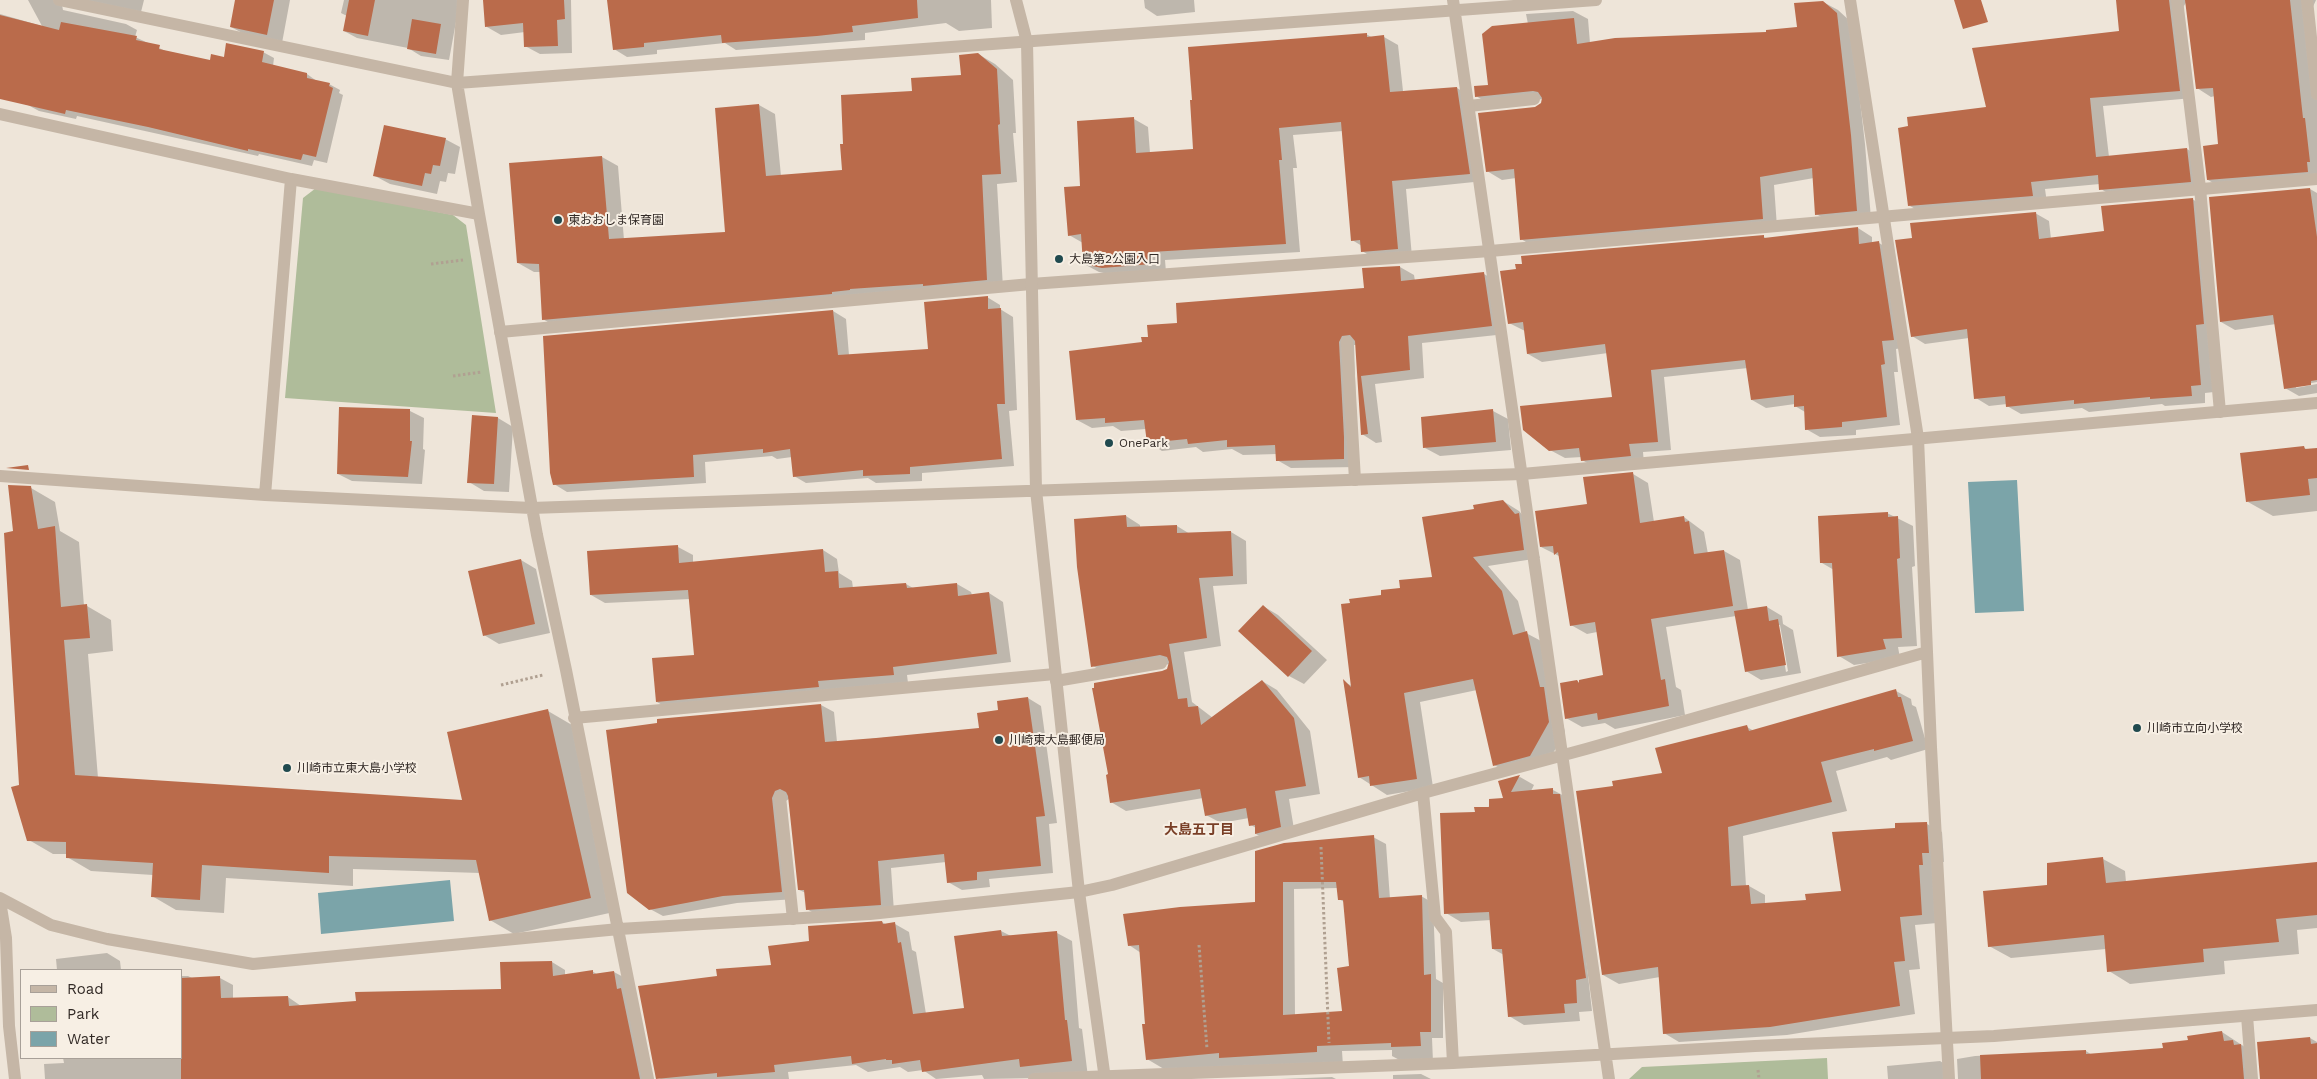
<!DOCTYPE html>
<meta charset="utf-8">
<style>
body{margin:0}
#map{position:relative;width:2317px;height:1079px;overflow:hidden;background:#eee5d9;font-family:"Work Sans",sans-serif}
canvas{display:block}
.legend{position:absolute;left:20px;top:969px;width:162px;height:90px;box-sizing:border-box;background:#f7efe4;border:1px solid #a8a098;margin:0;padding:6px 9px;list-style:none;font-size:15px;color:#322a26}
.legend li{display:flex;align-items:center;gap:10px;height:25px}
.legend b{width:25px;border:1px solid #a8a098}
</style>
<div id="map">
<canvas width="2317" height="1079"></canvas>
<ul class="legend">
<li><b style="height:6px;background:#c5b6a6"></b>Road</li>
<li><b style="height:14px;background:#afbc9a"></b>Park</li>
<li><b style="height:14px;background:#7ba4a9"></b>Water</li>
</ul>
</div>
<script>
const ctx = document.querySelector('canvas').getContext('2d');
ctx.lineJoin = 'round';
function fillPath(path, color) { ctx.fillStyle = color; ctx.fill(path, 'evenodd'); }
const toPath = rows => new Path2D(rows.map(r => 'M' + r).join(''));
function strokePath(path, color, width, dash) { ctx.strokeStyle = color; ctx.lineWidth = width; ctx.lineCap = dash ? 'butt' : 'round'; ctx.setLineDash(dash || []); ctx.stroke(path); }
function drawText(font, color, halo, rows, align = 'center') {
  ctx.font = font + ' "Work Sans","Noto Sans JP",sans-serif'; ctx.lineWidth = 4; ctx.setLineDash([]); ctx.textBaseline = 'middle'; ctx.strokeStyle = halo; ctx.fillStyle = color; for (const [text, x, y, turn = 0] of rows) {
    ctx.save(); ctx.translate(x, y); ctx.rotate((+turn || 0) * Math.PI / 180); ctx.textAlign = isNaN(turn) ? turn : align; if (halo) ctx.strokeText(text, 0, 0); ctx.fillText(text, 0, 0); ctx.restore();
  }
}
fillPath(toPath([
 [316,188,453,215,466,225,496,413,285,398,303,198],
 [1827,1058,1828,1079,1629,1079,1642,1067]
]), '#afbc9a');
fillPath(toPath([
 [2017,480,2024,611,1975,613,1968,482],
 [450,880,454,921,321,934,318,893]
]), '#7ba4a9');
fillPath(toPath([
 [28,0,64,0,62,5,63,10,126,24,137,30,135,37,170,53,211,62,263,52,274,58,273,66,307,74,318,82,329,84,340,90,339,93,343,95,327,163,314,160,312,166,259,154,258,156,77,116,76,119,39,111,28,105,0,97,0,14,42,26],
 [84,0,144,0,141,12],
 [236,0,290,0,282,43,246,35,231,27],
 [344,0,460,0,449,60,421,56,408,48,357,38,344,31,347,16,341,13],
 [484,0,571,0,572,53,540,54,525,46,525,32,501,35,487,27],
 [608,0,991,0,992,28,959,31,946,23,865,33,865,40,736,50,725,43,657,50,657,54,627,57,614,49],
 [1144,0,1194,0,1195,12,1157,16,1145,8],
 [2118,0,2316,0,2312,9,2317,52,2317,179,2222,188,2208,180,2219,146,2215,96,2211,97,2197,88,2187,1,2182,9,2193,98,2103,106,2109,157,2187,149,2201,157,2204,189,2114,197,2101,189,2100,184,2045,189,2047,203,1924,214,1910,206,1987,108,2121,33],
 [1823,2,1838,10,1851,22,1865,144,1871,219,1831,222,1816,214,1814,178,1774,185,1777,227,1536,248,1521,239,1516,178,1502,180,1487,171,1536,108,1542,103,1543,99,1491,105,1476,96,1489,86,1528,24,1526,14,1573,11,1588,19,1590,43,1768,33,1798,28],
 [1366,34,1373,38,1384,37,1398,45,1403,91,1457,88,1472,97,1484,181,1406,189,1412,257,1377,260,1362,251,1362,246,1352,240,1343,131,1293,135,1297,168,1293,168,1300,252,1165,260,1166,272,1118,276,1099,272,1084,264,1083,243,1069,235,1082,187,1134,119,1148,127,1150,153,1194,150],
 [978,54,995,64,1013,80,1016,133,1013,133,1017,182,997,184,1003,288,559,329,543,319,541,272,534,272,518,263,510,164,602,157,618,166,624,240,726,233,759,105,775,114,781,176,844,171,913,93,962,76],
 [445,139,460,147,455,174,448,173,446,182,440,181,437,194,390,184,375,176],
 [2310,189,2317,193,2317,382,2296,386,2296,388,2317,384,2317,393,2299,396,2285,388,2276,324,2235,330,2221,322,2210,198],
 [2192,199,2206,207,2214,392,2205,393,2205,403,2165,406,2162,404,2089,412,2082,408,2021,414,2007,406,2007,404,1989,406,1976,398,1969,338,1925,344,1912,336,1914,239,2035,213,2049,221,2051,239,2105,232],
 [1858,228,1872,237,1872,243,1879,243,1893,251,1908,347,1896,349,1898,372,1894,372,1900,425,1856,430,1856,435,1820,437,1806,429,1805,412,1795,406,1795,404,1766,408,1752,400,1748,368,1664,377,1671,450,1643,452,1644,464,1596,468,1582,460,1582,457,1565,458,1550,450,1613,398,1608,353,1542,362,1528,354,1525,331,1509,323,1764,237,1767,239],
 [1400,267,1414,275,1415,281,1484,274,1498,282,1506,334,1422,343,1424,378,1375,384,1382,442,1376,443,1362,434,1356,345,1354,345,1358,467,1291,468,1277,460,1277,454,1243,455,1232,449,1203,452,1196,447,1162,451,1148,442,1146,429,1121,431,1113,426,1092,428,1077,420,1143,343,1149,338,1178,324,1365,289],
 [987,297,1000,305,1000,309,1013,317,1017,410,1009,411,1014,466,922,473,922,481,876,483,868,478,806,483,794,476,792,457,777,459,772,456,705,462,706,483,567,492,554,484,544,337,833,311,846,319,849,355,929,350],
 [341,408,410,411,424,418,423,449,425,450,422,484,352,481,338,474],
 [1493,411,1508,419,1511,450,1440,456,1425,448],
 [473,417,498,418,513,427,509,492,484,491,469,482],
 [2304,448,2309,450,2317,449,2317,511,2273,516,2248,502],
 [1633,474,1648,483,1654,522,1684,517,1704,532,1708,554,1724,551,1740,560,1748,610,1767,607,1782,616,1783,624,1793,630,1801,673,1761,680,1746,671,1736,616,1666,627,1676,687,1681,690,1685,715,1615,729,1605,723,1582,727,1566,718,1577,682,1580,684,1604,676,1597,632,1587,634,1571,625,1559,556,1541,547,1588,505],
 [1778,625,1780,625,1788,671,1786,672],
 [31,488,55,502,60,531,79,542,84,606,87,606,111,620,113,651,88,654,98,778,464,801,548,711,572,725,614,912,514,934,490,920,480,873,353,869,353,886,226,878,224,913,176,910,152,896,153,875,91,871,67,857,67,854,53,854,29,840,14,532],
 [1503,501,1519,511,1526,519,1540,558,1488,566,1518,601,1526,633,1543,642,1565,732,1547,764,1511,774,1494,765,1477,690,1420,702,1433,787,1387,795,1359,777,1344,682,1352,686,1383,596,1434,578,1475,510],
 [1887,513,1913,526,1915,566,1912,567,1917,646,1898,647,1900,658,1854,665,1839,656,1834,570,1822,563],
 [1126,516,1140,525,1140,527,1177,526,1190,534,1231,532,1246,541,1247,584,1213,586,1221,646,1184,652,1192,702,1213,718,1262,681,1277,690,1310,731,1320,794,1289,799,1295,835,1270,842,1256,834,1256,828,1251,825,1249,818,1221,823,1206,815,1203,798,1126,811,1111,802,1163,672,1168,670,1170,664,1107,674,1093,666],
 [678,547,693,555,693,563,823,550,837,559,839,573,852,581,853,588,906,584,913,588,957,584,971,592,972,595,989,593,1003,602,1011,662,907,675,908,683,671,710,657,702,695,656,690,599,605,603,591,595,589,552],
 [521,560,536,569,550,633,499,644,484,635],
 [1263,606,1278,615,1327,660,1304,684,1289,676],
 [1896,691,1911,699,1912,705,1916,707,1928,749,1891,760,1887,757,1836,771,1847,811,1743,836,1746,886,1749,886,1765,895,1765,904,1808,901,1843,892,1897,829,1927,824,1942,832,1944,862,1937,861,1937,923,1915,925,1920,969,1909,970,1915,1014,1787,1035,1679,1042,1664,1033,1660,977,1619,984,1603,975,1614,788,1663,774,1747,727,1754,731],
 [1028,698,1041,706,1057,823,1049,824,1053,873,989,879,990,887,962,890,948,882,946,862,891,868,894,912,820,917,807,909,806,893,799,890,790,798,786,801,795,899,737,903,663,916,650,909,821,705,834,712,837,742,980,729,1000,712],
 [1520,777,1534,785,1531,791,1553,790,1568,798,1592,1011,1579,1012,1580,1021,1524,1025,1509,1016,1504,955,1493,949,1491,920,1461,922,1446,913,1476,813,1504,799,1499,782],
 [1373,837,1386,844,1390,899,1421,896,1433,903,1436,979,1443,983,1443,1038,1432,1038,1433,1062,1405,1063,1392,1056,1392,1050,1342,1051,1343,1066,1169,1072,1147,1059,1141,953,1129,945,1257,904,1256,852],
 [1338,888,1339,899,1344,902,1350,968,1343,1012,1295,1015,1294,889],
 [2103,859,2125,871,2126,882,2317,863,2317,928,2297,930,2299,954,2224,961,2225,974,2130,984,2109,971,2106,949,2011,958,1989,946,2049,886,2048,864],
 [882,922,887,925,895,924,909,932,912,950,916,952,926,1014,966,1010,1001,931,1011,936,1057,933,1072,941,1079,1028,1082,1029,1088,1077,984,1079,982,1075,936,1079,923,1070,908,1072,900,1067,868,1072,856,1065,788,1072,789,1079,661,1079,657,1077,718,977,773,966,810,942],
 [107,953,120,961,121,970,57,970,56,959],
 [552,962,565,970,565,976,592,971,598,975,614,972,627,979,651,1079,45,1079,44,1064,64,1063,63,1058,181,1058,181,976,188,976,194,979,220,978,233,985,233,999,288,997,301,1006,502,990],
 [149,969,152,970,133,970],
 [2222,1032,2254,1053,2256,1079,1958,1079,1957,1059,1975,1056,2086,1051,2092,1055,2164,1049],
 [2310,1038,2317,1042,2317,1079,2261,1079],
 [1940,1061,1953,1069,1954,1079,1883,1079,1888,1079,1887,1066],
 [1421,1074,1431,1079,1393,1079,1393,1075],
 [1332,1077,1336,1079,1280,1079]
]), '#0003');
fillPath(toPath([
 [235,0,274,0,267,35,230,27],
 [349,0,375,0,368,36,343,31],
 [483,0,564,0,565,19,557,20,558,46,524,47,523,23,485,27],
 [607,0,917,0,918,18,852,26,853,32,817,36,722,43,721,35,644,43,644,47,613,50],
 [1954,0,1981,0,1988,22,1963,29],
 [2116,0,2169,0,2180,91,2090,98,2096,157,2187,148,2191,182,2099,190,2098,175,2031,182,2033,196,1908,206,1898,128,1908,126,1907,117,1986,107,1972,48,2119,31],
 [2185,0,2290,0,2303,118,2305,118,2310,162,2307,162,2308,172,2207,180,2203,146,2218,144,2213,88,2196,89],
 [1823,1,1837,13,1851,135,1857,211,1815,215,1812,168,1760,177,1763,219,1520,240,1514,169,1486,172,1478,113,1535,107,1541,103,1542,98,1538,92,1533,91,1475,97,1474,86,1488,85,1482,34,1492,26,1574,18,1577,44,1615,38,1766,32,1766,30,1797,27,1794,3],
 [0,15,59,30,61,22,137,36,136,40,160,45,159,49,210,60,211,54,224,57,226,43,264,51,262,62,307,73,307,78,330,83,329,86,333,88,316,157,303,154,301,160,248,149,248,151,148,127,66,110,65,114,0,99],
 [412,19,441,24,436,54,407,49],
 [1367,33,1367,37,1384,35,1390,92,1457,87,1470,174,1392,181,1398,249,1361,252,1360,240,1351,241,1341,122,1279,128,1282,160,1279,160,1286,244,1151,252,1152,264,1102,268,1083,264,1081,234,1068,236,1064,187,1080,186,1077,121,1134,117,1136,153,1193,149,1190,100,1192,100,1188,47],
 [978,53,997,69,1000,124,998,125,1001,174,982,175,987,280,923,286,923,284,850,289,850,290,832,292,832,294,542,320,539,264,517,263,509,163,602,156,609,239,725,232,715,108,759,104,766,176,842,170,840,144,843,144,841,95,912,91,911,78,961,75,959,55],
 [384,125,446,138,440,166,433,165,431,174,425,173,422,186,373,176],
 [2310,188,2317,237,2317,380,2311,381,2311,385,2284,389,2273,315,2220,322,2209,197],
 [2193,198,2204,324,2196,325,2201,385,2191,386,2192,396,2150,399,2150,397,2074,404,2074,400,2006,407,2005,396,1974,399,1967,329,1911,337,1895,240,1912,238,1910,223,2036,212,2039,239,2104,231,2101,206],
 [1858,227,1859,244,1879,241,1894,340,1882,341,1885,364,1881,365,1887,417,1842,422,1842,427,1805,430,1804,406,1794,407,1794,395,1751,400,1745,360,1651,370,1658,442,1629,444,1631,456,1581,461,1579,448,1549,451,1523,430,1520,406,1612,397,1605,344,1527,354,1523,322,1508,324,1500,271,1516,269,1515,264,1522,264,1521,256,1764,235,1764,238],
 [1400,266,1401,281,1484,272,1492,326,1408,336,1410,370,1361,376,1368,434,1361,435,1355,341,1350,335,1342,336,1339,342,1344,437,1344,459,1276,461,1275,445,1227,447,1227,440,1188,444,1187,439,1147,443,1144,420,1105,423,1105,418,1076,420,1069,351,1142,342,1141,337,1148,337,1147,325,1177,323,1176,303,1364,288,1362,268],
 [988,296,988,309,1001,308,1005,404,997,404,1002,459,910,467,910,474,863,476,863,470,793,477,790,449,763,453,763,449,693,455,694,477,553,485,550,473,543,336,833,310,838,355,928,349,924,302],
 [339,407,410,409,410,441,412,441,408,477,337,474],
 [1493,409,1496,442,1423,448,1421,417],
 [472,415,498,417,494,484,467,483],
 [2304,446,2305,449,2317,448,2317,478,2308,479,2310,495,2246,502,2240,453],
 [28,465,29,470,6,468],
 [1633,472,1640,523,1684,516,1685,522,1689,521,1694,554,1724,550,1733,606,1651,619,1661,680,1665,679,1669,706,1598,720,1597,713,1565,719,1560,683,1577,680,1579,683,1579,680,1603,675,1595,622,1570,626,1558,552,1554,555,1553,546,1540,547,1535,511,1587,504,1583,477],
 [8,485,31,486,38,529,55,526,61,607,87,604,90,638,64,640,75,775,462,800,447,732,548,709,591,898,489,921,476,860,329,856,329,873,202,865,200,900,151,897,153,863,66,858,66,842,27,841,11,787,19,785,4,533,13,531],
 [1503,500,1515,514,1519,513,1524,550,1473,557,1502,591,1513,635,1527,631,1540,687,1544,687,1549,722,1530,756,1493,766,1473,679,1404,693,1417,779,1370,786,1369,776,1358,778,1343,679,1351,687,1341,604,1350,603,1349,599,1381,595,1381,590,1400,588,1399,580,1432,577,1422,517,1474,509,1473,505],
 [1888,512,1888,517,1898,516,1900,558,1897,559,1902,638,1883,639,1886,649,1837,657,1832,563,1820,563,1818,516],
 [1126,515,1127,527,1177,525,1177,533,1231,531,1233,576,1199,578,1207,638,1169,644,1178,699,1187,698,1188,707,1198,706,1201,725,1262,680,1294,718,1306,786,1275,791,1281,827,1255,834,1255,825,1249,826,1246,808,1205,816,1200,789,1110,803,1106,775,1108,774,1092,688,1094,688,1094,683,1162,671,1167,669,1169,662,1167,657,1160,655,1091,667,1077,567,1074,519],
 [678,545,679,563,823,549,825,572,838,571,839,588,906,583,907,588,957,583,958,596,989,592,997,654,893,667,894,675,818,681,819,687,656,702,652,658,694,655,688,590,590,595,587,551],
 [521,559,535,624,483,636,468,571],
 [1263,605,1312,651,1288,677,1238,631],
 [1767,606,1769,621,1778,619,1786,665,1745,672,1734,611],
 [1896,689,1898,697,1901,697,1913,741,1874,751,1874,749,1821,762,1832,802,1728,827,1731,886,1749,885,1751,904,1806,900,1805,894,1841,891,1832,832,1895,828,1895,823,1927,822,1929,853,1922,853,1923,865,1919,865,1922,915,1900,917,1905,961,1894,962,1900,1006,1770,1027,1663,1034,1658,967,1602,975,1576,791,1613,786,1612,781,1662,773,1655,748,1747,725,1749,731],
 [1028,697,1045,816,1036,817,1041,866,977,872,977,880,947,883,944,854,878,861,881,905,806,910,804,890,798,890,788,796,786,792,780,789,775,791,772,798,782,892,723,896,649,910,627,893,606,730,657,723,657,719,821,704,825,742,876,738,979,728,977,713,998,710,997,701],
 [1520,775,1511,792,1553,788,1553,794,1560,794,1586,978,1576,980,1577,1003,1564,1004,1565,1013,1508,1017,1502,949,1492,949,1489,912,1444,914,1440,813,1475,812,1474,807,1489,807,1489,799,1503,798,1498,781],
 [1374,835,1379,898,1422,895,1424,975,1431,974,1431,1032,1420,1032,1421,1046,1391,1047,1391,1043,1317,1046,1317,1052,1219,1058,1219,1053,1146,1060,1142,1024,1145,1024,1139,945,1128,946,1123,914,1180,907,1255,902,1255,851,1284,843],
 [1283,882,1336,882,1338,900,1343,900,1349,966,1337,968,1342,1011,1283,1015],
 [2103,857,2106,883,2317,862,2317,915,2276,919,2279,942,2203,949,2204,962,2107,972,2104,935,1988,947,1983,891,2047,885,2047,863],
 [882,921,883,924,895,922,898,943,901,942,913,1014,964,1008,954,936,1001,930,1002,936,1057,931,1065,1020,1067,1020,1072,1061,1020,1067,1019,1059,922,1072,920,1060,892,1064,892,1060,886,1060,886,1059,852,1064,851,1056,774,1065,775,1072,717,1077,717,1073,656,1079,638,986,717,976,716,969,771,965,768,946,809,941,808,926],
 [552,961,553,976,593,970,593,974,614,971,617,989,621,988,640,1079,181,1079,181,978,220,976,221,998,288,996,289,1006,356,1001,355,992,501,989,500,962],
 [2222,1031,2224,1041,2233,1040,2234,1045,2241,1044,2244,1079,1981,1079,1980,1055,2086,1050,2086,1054,2163,1048,2162,1043,2188,1040,2187,1036],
 [2310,1037,2311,1044,2317,1043,2317,1079,2260,1079,2257,1042]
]), '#ba6b4b');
strokePath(toPath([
 [431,264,463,260],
 [453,376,482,372],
 [501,685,543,675],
 [1321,847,1329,1043],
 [1199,945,1207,1049],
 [1758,1070,1759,1079]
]), '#b0a091', 3, [2.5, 2.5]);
strokePath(toPath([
 [2307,0,2317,94],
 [1469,106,1534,99],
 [500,332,1031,284,1490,251,2317,179],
 [1347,342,1355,480],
 [1056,681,1161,663],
 [780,797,793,919],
 [2247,1016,2252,1079]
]), '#c5b6a6', 12);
strokePath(toPath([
 [59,0,457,83,1596,0],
 [463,0,457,83,479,214,537,535,566,670,648,1079],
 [1453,0,1609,1079],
 [1850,0,1918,438,1931,747,1949,1079],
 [2177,0,2200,188,2220,412],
 [0,114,291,179,479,214],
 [0,476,265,495,531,508],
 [265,495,291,179],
 [574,718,1055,674],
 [1423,793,1435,917,1446,932,1453,1063],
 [0,898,51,925,107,939,253,964,619,929,870,914,1079,892,1112,885,1423,793,1586,749,1927,652],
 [0,901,6,938,9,1026,15,1079],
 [1034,1079,1453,1063,1755,1046,1994,1036,2317,1010]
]), '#c5b6a6', 12);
strokePath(toPath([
 [1016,0,1027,42,1036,490,1079,892,1105,1079],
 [531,508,1522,474,2317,403]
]), '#c5b6a6', 12);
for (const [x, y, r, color] of [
 [558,220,5,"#204a4f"],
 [1059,259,5,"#204a4f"],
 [1109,443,5,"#204a4f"],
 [2137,728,5,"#204a4f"],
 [999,740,5,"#204a4f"],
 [287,768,5,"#204a4f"]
]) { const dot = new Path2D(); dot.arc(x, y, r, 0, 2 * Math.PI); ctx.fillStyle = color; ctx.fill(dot); strokePath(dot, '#f7efe4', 2); }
drawText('12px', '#322a26', '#f7efe4', [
 ["東おおしま保育園",568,220],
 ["大島第2公園入口",1069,259],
 ["OnePark",1119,443],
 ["川崎市立向小学校",2147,728],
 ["川崎東大島郵便局",1009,740],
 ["川崎市立東大島小学校",297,768]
], 'left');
drawText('bold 14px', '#793f27', '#f7efe4', [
 ["大島五丁目",1199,830]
]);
</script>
